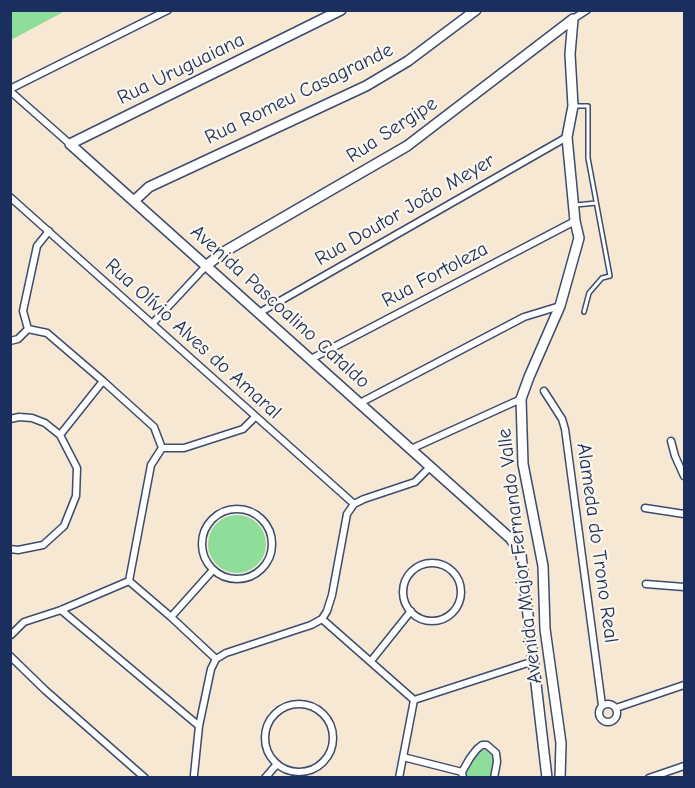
<!DOCTYPE html>
<meta charset="utf-8">
<style>
body{margin:0}
#map{position:relative;width:695px;height:788px;overflow:hidden;background:#f6e8d3;font-family:"Comic Neue",sans-serif}
canvas{display:block}
.frame{position:absolute;inset:0;border:12px solid #1b2f5e;pointer-events:none}
</style>
<div id="map">
<canvas width="695" height="788"></canvas>
<div class="frame"></div>
</div>
<script>
const ctx = document.querySelector('canvas').getContext('2d');
ctx.lineJoin = 'round';
function fillPath(path, color) { ctx.fillStyle = color; ctx.fill(path, 'evenodd'); }
const toPath = rows => new Path2D(rows.map(r => 'M' + r).join(''));
function strokePath(path, color, width, dash) { ctx.strokeStyle = color; ctx.lineWidth = width; ctx.lineCap = dash ? 'butt' : 'round'; ctx.setLineDash(dash || []); ctx.stroke(path); }
function drawText(font, color, halo, rows, align = 'center') {
  ctx.font = font + ' "Comic Neue",sans-serif'; ctx.lineWidth = 4.5; ctx.setLineDash([]); ctx.textBaseline = 'middle'; ctx.strokeStyle = halo; ctx.fillStyle = color; for (const [text, x, y, turn = 0] of rows) {
    ctx.save(); ctx.translate(x, y); ctx.rotate((+turn || 0) * Math.PI / 180); ctx.textAlign = isNaN(turn) ? turn : align; if (halo) ctx.strokeText(text, 0, 0); ctx.fillText(text, 0, 0); ctx.restore();
  }
}
fillPath(toPath([
 [11,10,65,10,65,11,11,40],
 '208 544a29 29 0 1 1 58 0a29 29 0 1 1-58 0Z',
 [486,750,491,754,493,763,491,777,467,778,467,772,472,760,480,751]
]), '#8fdd9b');
const lane = toPath([
 [576,106,588,106,588,158,610,276,602,278,589,293,584,312],
 [576,205,596,203]
]);
const street = toPath([
 [573,19,587,10],
 [10,89,168,10],
 [10,91,70,144],
 [10,197,354,504],
 [259,313,567,137],
 [152,324,206,266],
 [28,329,47,333,103,381,154,427,162,448],
 [28,329,23,311,37,246,49,231],
 [10,341,18,339,28,329],
 [311,359,575,221],
 [544,391,562,419,565,429,602,705],
 [360,403,524,317,560,306],
 [10,419,19,417,32,418,45,423,60,435,77,468,76,496,64,526,43,545,18,550,10,549],
 [60,435,103,381],
 [671,441,675,456,684,476],
 [162,448,184,448,243,429,255,417],
 [411,449,521,399],
 [645,508,684,514],
 '202 544a35 35 0 1 1 70 0a35 35 0 1 1-70 0Z',
 '403 592a29 29 0 1 1 58 0a29 29 0 1 1-58 0Z',
 [129,581,151,465,162,448],
 [129,581,171,617,216,659],
 [646,584,684,587],
 [61,610,199,726],
 [171,617,213,570],
 [322,619,414,700],
 [11,635,24,622,61,610,129,581],
 [10,656,45,690,145,778],
 [371,661,411,611],
 '599 713a9 9 0 1 1 18 0a9 9 0 1 1-18 0Z',
 '265 738a34 34 0 1 1 68 0a34 34 0 1 1-68 0Z',
 [616,708,684,685],
 [403,757,462,772],
 [194,775,199,726,211,669,216,659,226,653,311,625,322,619,327,611,332,595,347,514,354,504,364,499,415,482,431,466],
 [265,778,277,764],
 [399,778,414,700,534,661],
 [463,778,462,772,470,758,477,749,482,745,487,745,496,753,497,762,494,778],
 [649,778,684,766]
]);
const secondary = toPath([
 [341,10,70,144,511,539,521,555,547,778],
 [134,201,149,187,366,86,408,61,476,10],
 [206,266,222,253,407,146,573,19],
 [560,778,561,743,545,629,543,566,523,464,521,399,529,377,560,306,579,238,575,221,567,137,573,106,570,54,573,19]
]);
strokePath(lane, '#3c4b70', 6);
strokePath(street, '#3c4b70', 9);
strokePath(secondary, '#3c4b70', 12);
strokePath(lane, '#fff', 3);
strokePath(street, '#fff', 6);
strokePath(secondary, '#fff', 9);
drawText('20px', '#1b2f5e', '#fbf7ec', [
 ["Rua Uruguaiana",181,69,-26],
 ["Rua Romeu Casagrande",299,94,-26],
 ["Rua Sergipe",392,130,-33],
 ["Rua Doutor João Meyer",405,210,-30],
 ["Rua Fortoleza",435,275,-28],
 ["Avenida Pascoalino Cataldo",280,307,42],
 ["Rua Olívio Alves do Amaral",193,339,42],
 ["Alameda do Trono Real",597,543,82],
 ["Avenida Major Fernando Valle",520,556,-97]
]);
</script>
